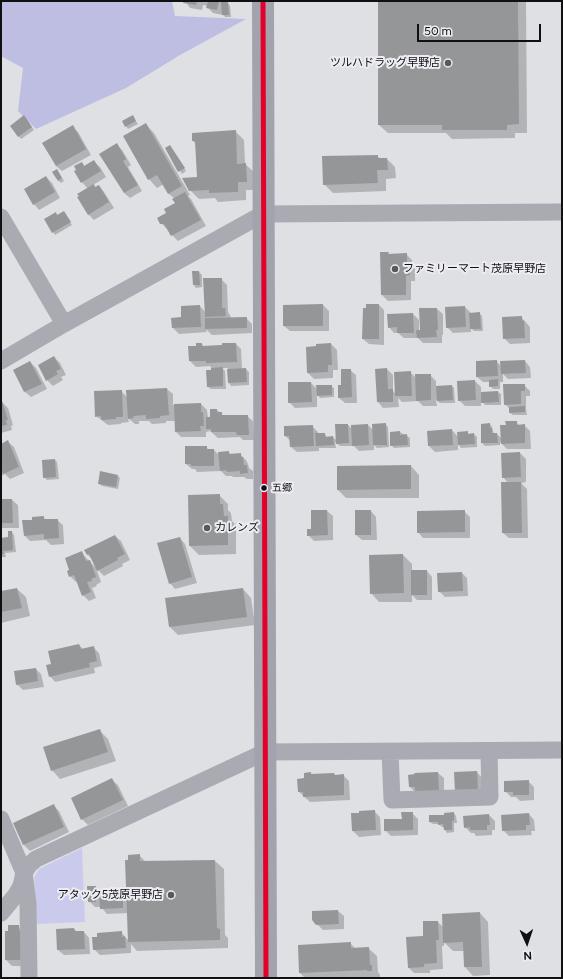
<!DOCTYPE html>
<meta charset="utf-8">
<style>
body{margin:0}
#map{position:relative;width:563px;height:979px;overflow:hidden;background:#dfe0e4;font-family:Figtree,sans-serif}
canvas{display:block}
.frame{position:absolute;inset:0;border:2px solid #101012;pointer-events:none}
.north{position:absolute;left:507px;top:923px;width:40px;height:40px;-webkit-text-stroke:3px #ececf2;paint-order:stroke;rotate:177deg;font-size:11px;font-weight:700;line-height:16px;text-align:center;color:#101012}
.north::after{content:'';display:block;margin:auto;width:14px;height:18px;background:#101012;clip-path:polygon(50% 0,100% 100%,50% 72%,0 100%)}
.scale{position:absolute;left:417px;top:24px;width:124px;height:18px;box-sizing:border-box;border:2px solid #101012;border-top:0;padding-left:5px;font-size:12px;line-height:14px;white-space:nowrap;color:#101012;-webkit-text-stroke:3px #ececf2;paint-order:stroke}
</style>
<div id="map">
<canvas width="563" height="979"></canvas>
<div class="frame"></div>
<div class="north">N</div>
<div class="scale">50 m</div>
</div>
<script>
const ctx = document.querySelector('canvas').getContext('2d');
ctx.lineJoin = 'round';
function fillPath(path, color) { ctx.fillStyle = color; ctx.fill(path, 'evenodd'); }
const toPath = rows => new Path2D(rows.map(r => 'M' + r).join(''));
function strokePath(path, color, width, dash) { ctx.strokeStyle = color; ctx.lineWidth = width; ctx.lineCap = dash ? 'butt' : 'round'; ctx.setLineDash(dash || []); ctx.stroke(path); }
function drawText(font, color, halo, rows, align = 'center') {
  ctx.font = font + ' Figtree,"Noto Sans JP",sans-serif'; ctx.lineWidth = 4; ctx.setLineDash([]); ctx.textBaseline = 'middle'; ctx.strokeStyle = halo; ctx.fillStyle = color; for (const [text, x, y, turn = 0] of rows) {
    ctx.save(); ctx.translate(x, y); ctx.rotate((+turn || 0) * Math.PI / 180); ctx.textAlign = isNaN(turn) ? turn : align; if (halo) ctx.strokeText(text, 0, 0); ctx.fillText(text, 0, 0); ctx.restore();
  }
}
fillPath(toPath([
 [82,848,85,922,35,924,34,878,39,869]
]), '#cacbec');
fillPath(toPath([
 [1,1,172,1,175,16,246,19,180,55,126,88,36,129,18,111,23,68,1,56]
]), '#bdbee1');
fillPath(toPath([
 [185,1,226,1,226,3,228,3,230,6,231,17,225,17,223,15,213,13,208,8,208,6,203,5,202,10,190,8],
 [379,1,526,1,527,133,515,133,515,138,452,139,446,133,388,133,379,125],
 [132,116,138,124,128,129,126,126],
 [26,119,34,130,21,139,11,126],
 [145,124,154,133,190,195,188,196,191,199,206,226,178,241,172,235,169,229,167,229,161,223,168,213,176,204,175,199,169,194,164,184,157,188,149,179],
 [73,127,78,132,91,155,62,171,56,166,44,143],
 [235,131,244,140,245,164,255,173,256,190,246,190,246,200,218,202,215,198,199,199,190,190,198,178,196,144,193,141],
 [116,144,122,150,131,165,128,167,142,191,130,198,124,193],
 [170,146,186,171,182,174,166,149],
 [377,156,381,159,387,159,395,167,396,178,386,179,386,191,333,193,324,184],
 [94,162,100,167,106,177,93,185,96,188,99,186,104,192,114,208,94,220,88,214,88,189,82,182,78,170,82,163,85,167],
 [59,173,64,181,61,183,58,180],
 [46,177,52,183,60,198,39,210,34,204],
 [64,212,72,225,55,235,53,232,58,216],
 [388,253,390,255,406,254,412,260,412,266,415,268,415,281,411,281,411,300,388,301,382,295],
 [193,272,199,272,202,275,202,287,196,288,194,285],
 [221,279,227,285,228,312,230,315,231,318,246,318,252,324,252,333,212,335,206,329,207,332,179,334,173,328,182,318,200,306,205,312],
 [323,305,329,311,329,331,290,331,284,326],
 [379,305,384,310,384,345,369,344,363,339],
 [465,307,471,313,479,313,482,316,483,331,474,331,471,328,471,332,453,333,447,327],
 [437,309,443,314,443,335,442,335,442,343,423,343,418,338,404,338,398,333,394,333,389,327,413,314,419,320,419,331,421,331],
 [521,317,530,327,530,343,510,344,504,338],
 [202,344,204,347,236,344,241,349,242,369,246,369,249,372,249,385,231,386,229,383,228,368,222,368,225,371,226,389,211,389,208,387,212,369,210,366,196,367,190,361,189,347,197,347],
 [331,344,337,350,338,370,333,370,333,378,314,379,308,373],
 [54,357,60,363,66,375,61,377,63,380,53,386,47,380],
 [496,361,501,366,525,361,530,367,531,378,508,379,503,374,503,382,500,382,500,389,493,389,490,386,490,382,483,382,477,377],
 [30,362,36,368,47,389,31,397,25,392,14,370],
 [387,369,393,375,393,391,396,394,410,372,416,378,430,375,436,381,436,386,452,386,454,388,455,403,440,403,436,400,437,406,423,406,418,401,402,402,398,398,399,407,383,408,378,402],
 [350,370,356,375,357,403,345,403,339,398,342,386],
 [475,381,481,387,481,393,498,392,501,394,501,405,485,405,481,401,481,406,465,406,459,400],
 [311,383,317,389,331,386,334,388,334,397,320,398,317,394,317,407,295,408,289,402],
 [524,385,530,391,530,396,526,396,526,408,527,415,513,415,510,413,510,409,505,404],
 [167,389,173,394,173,405,201,404,207,410,208,418,211,418,217,410,224,416,247,416,253,421,254,440,243,440,240,437,218,438,210,431,206,432,206,437,181,437,176,432,175,421,166,421,166,423,152,424,149,421,139,421,139,424,135,424,128,418,129,422,121,423,121,424,108,425,96,416,121,391,127,397],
 [2,402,8,408,13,425,11,426,12,430,1,433,1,403],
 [516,422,520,426,524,425,530,431,531,449,507,449,500,442,500,445,485,446,482,443,490,424,492,427,494,434,497,434,501,438,507,426],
 [385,424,388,427,389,447,377,448,374,445,374,450,359,451,352,444,352,446,340,446,335,442,336,448,319,448,319,451,297,452,291,447,291,441,285,436,312,426,318,432,318,434,325,434,327,437,333,437,337,441,336,425,348,425,352,429,368,425,374,431],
 [452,430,458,437,467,432,470,435,474,434,477,437,477,447,461,448,458,444,458,450,435,452,429,446],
 [400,432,410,438,410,447,394,448,391,445],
 [8,442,14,447,24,473,10,479,5,474,1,476,1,445],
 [206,447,209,450,214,450,220,456,229,452,231,455,240,454,246,460,248,464,249,468,253,471,253,479,247,479,244,477,233,477,232,476,226,476,221,471,197,472,195,469,192,469,186,464],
 [520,453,526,459,526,482,521,483,527,489,528,538,509,538,503,533,508,483,503,477],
 [55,460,57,462,59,479,47,480,44,477],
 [411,466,419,475,419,498,346,498,338,490],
 [118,476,120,478,118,489,102,486,99,483],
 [219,495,228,504,228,510,231,513,232,521,236,525,236,554,199,555,190,546,189,496],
 [1,500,12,500,18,505,19,528,1,528],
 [312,511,327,511,333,516,333,540,314,541,308,535,312,530],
 [371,511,376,517,377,540,362,540,356,535],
 [464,511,470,517,470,538,423,538,418,532],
 [43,517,46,520,57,520,63,525,64,544,51,545,46,540,30,541,24,535,33,521],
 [12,532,14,535,16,552,5,553,6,557,1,557,1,539,9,538],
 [115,536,121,541,130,560,122,564,123,566,104,576,96,568,101,582,96,585,97,586,92,588,96,598,89,601,83,595,77,581,76,582,70,576,71,570,81,552,89,561,96,568,92,559,87,554],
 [180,538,185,544,197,583,175,589,170,583],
 [403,555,412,564,412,571,427,571,432,577,432,600,417,600,412,595,412,602,379,602,371,593,370,556],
 [462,573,467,578,468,596,445,597,439,591],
 [17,589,26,597,30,616,1,623,1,592],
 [243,589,251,598,255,625,178,635,170,627],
 [79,645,83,649,93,647,99,653,102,666,94,668,95,673,55,682,50,676,52,665],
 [36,669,41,674,44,687,23,690,17,684],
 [100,731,108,739,116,761,60,779,52,770],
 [477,772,482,778,483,795,462,796],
 [311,773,312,775,334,774,336,776,343,775,349,781,350,800,310,802,299,792,305,779],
 [438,773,444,778,444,796,416,793,410,787,409,775],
 [112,780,118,785,128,806,88,825,82,819],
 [528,781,534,787,534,800,520,801,516,797,511,797,505,791],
 [53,805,59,811,69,832,30,851,24,845,14,823],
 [374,811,380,817,381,835,359,837,353,831],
 [412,813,418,819,418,835,391,836,385,830],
 [454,813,456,816,457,823,454,823,454,832,447,833,445,830,444,827,442,827,439,824,433,824,430,822],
 [529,814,534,820,535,831,531,831,532,835,509,836,503,830],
 [489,815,495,821,495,830,492,830,492,835,476,836,474,833,471,833,465,827],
 [139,855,146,862,215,861,224,869,225,935,228,938,228,948,137,951,131,944,131,953,100,955,94,949,121,932,128,940,128,913,107,914,101,907,95,907,89,901,95,887,101,894,122,893,127,899],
 [338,911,344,916,344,929,323,930,313,920],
 [480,913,488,922,490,975,473,976,465,967,464,951,453,951,444,942,444,946,442,946,443,969,430,970,430,973,414,973,408,967,425,937,438,922,444,928],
 [18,926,24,932,27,966,12,966,6,960,6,932],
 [74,929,77,932,84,932,89,938,90,954,64,955,58,950],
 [350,943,355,948,368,948,377,956,378,972,380,975,380,978,305,978,300,973]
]), '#0003');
fillPath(toPath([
 [184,1,197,1,196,5,183,3],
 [208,1,219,1,217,10,206,8],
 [378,1,518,1,519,124,507,125,507,130,442,130,442,125,378,125],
 [221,2,228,2,229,15,222,15],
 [24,115,32,127,18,137,10,126],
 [133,115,136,121,125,127,122,121],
 [146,123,182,186,168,194,157,175,148,180,123,136],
 [73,125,86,149,56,166,42,143],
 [236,130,237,164,246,163,247,182,238,182,238,192,209,193,209,190,189,191,182,178,197,177,195,141,192,141,192,133],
 [117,143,126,159,123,161,138,185,124,193,99,154],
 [170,145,185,168,178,172,165,148],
 [378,155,378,158,387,158,388,170,377,170,378,183,323,185,322,156],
 [94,160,101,171,81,183,74,171,76,170,74,166,82,162,84,166],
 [57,169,62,178,58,181,52,172],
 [46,176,55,192,33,205,24,189],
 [94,184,95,187,99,185,109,202,88,215,77,197,79,196,77,194],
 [185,192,201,220,171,236,164,224,160,224,157,218,166,213,164,209,175,203,172,199],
 [64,211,71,222,52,233,44,219,56,212,57,215],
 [380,252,389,252,388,254,407,253,407,262,409,262,410,275,406,276,406,295,381,295],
 [192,271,199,271,200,285,193,285],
 [203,278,222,278,222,308,225,308,226,316,205,317],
 [323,304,323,326,283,326,283,305],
 [366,304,379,304,379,339,362,339,363,308,366,308],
 [200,305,201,327,172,328,171,318,181,317,181,306],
 [465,306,466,327,446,328,445,307],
 [419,308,437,308,438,330,436,330,437,337,417,338,416,330,420,330],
 [480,312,481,329,470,329,469,313],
 [413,313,414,333,397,333,397,327,388,328,387,314],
 [522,316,522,321,524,320,525,338,503,339,502,317],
 [247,317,247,328,205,329,205,318],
 [196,343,202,343,202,346,222,345,222,343,236,343,237,362,206,363,206,361,189,361,188,346,196,346],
 [331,343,332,365,328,365,328,372,307,373,306,347,316,346,316,344],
 [54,356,61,369,56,371,58,374,46,381,38,365],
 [497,360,498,376,476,377,476,361],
 [525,360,526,373,501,374,500,361],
 [30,361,42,384,24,392,13,370],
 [223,367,223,386,207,387,206,370,211,370,211,368],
 [246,368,247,382,228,383,227,369],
 [387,368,388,389,393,389,393,402,377,402,375,369],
 [341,369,351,369,352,397,338,398,338,385,341,385],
 [411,371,412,396,395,396,394,372],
 [415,374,431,374,431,400,416,401],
 [498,379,498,386,489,387,489,380],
 [475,380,476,400,458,401,457,381],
 [288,382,311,382,312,402,288,403],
 [503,384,525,384,525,391,521,391,521,404,504,405],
 [316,385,332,385,332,395,317,396],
 [452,385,453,400,437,401,436,386],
 [167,388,169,415,160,416,160,418,146,419,146,415,133,416,134,418,128,419,126,390],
 [122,390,123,417,116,417,116,419,101,420,101,416,95,417,94,391],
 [498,391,499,402,481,403,481,392],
 [2,401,8,420,6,420,7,425,1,426,1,402],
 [201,403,201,412,203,412,204,426,200,426,201,431,175,432,174,404],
 [525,406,525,412,509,413,509,407],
 [210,409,217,409,217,412,222,412,222,415,248,415,249,435,237,435,236,432,211,432,211,429,206,429,206,417,210,417],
 [505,421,517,421,517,425,525,424,525,443,501,444,500,425,506,425],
 [386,423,387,445,373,445,372,424],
 [490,423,490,428,492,428,492,433,497,433,498,443,481,443,481,424],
 [335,424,348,424,349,443,336,444],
 [368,424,369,445,352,446,351,425],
 [313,425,314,446,290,447,289,436,284,436,284,426],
 [452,429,453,445,428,446,427,431],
 [400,431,400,435,407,434,408,445,390,446,390,432],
 [468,431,468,434,474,433,475,444,458,445,457,432],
 [315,433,325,433,325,437,333,436,334,445,316,446],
 [8,440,19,467,3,474,1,468,1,444],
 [185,446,207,446,207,449,214,449,214,466,191,466,191,464,185,464],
 [229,451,229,454,241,453,241,457,243,457,244,465,247,465,248,473,240,474,240,471,227,472,226,470,220,471,218,452],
 [520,452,521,477,502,478,501,453],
 [55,459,56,477,43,478,42,460],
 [411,465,411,489,337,490,337,466],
 [100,471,118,475,116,487,98,484],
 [501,482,521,482,522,533,502,533],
 [220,494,220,504,223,504,224,516,228,516,228,545,189,546,188,495],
 [1,499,12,499,13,523,1,523],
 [311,510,327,510,328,535,307,536,307,529,311,529],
 [355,510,371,510,371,535,355,535],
 [465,510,465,532,417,533,417,511],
 [44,516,44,519,58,519,59,538,44,539,44,534,24,536,22,520,32,520,32,517],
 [8,531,12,531,13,550,3,551,4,554,1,554,1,538,8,537],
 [115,535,125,554,117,558,118,560,97,571,89,554,87,555,84,550],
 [180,537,192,577,169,584,157,543],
 [82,551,86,561,90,560,96,577,91,579,92,581,87,582,91,592,82,596,74,575,69,577,67,571,69,570,65,558],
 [403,554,404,593,370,594,369,555],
 [411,570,427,570,427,595,411,595],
 [462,572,463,591,438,592,437,573],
 [17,588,22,608,1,612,1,591],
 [243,588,247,617,169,627,165,598],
 [79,644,81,649,94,646,97,661,89,663,90,667,49,677,46,665,51,664,48,651],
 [36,668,38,681,16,685,14,671],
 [100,729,108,752,51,771,43,747],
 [477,771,478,790,455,791,454,772],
 [311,772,311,774,334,773,335,775,344,774,344,795,303,797,303,792,298,792,297,779,304,778,304,773],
 [438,772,439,791,415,792,415,787,409,787,408,775,415,774,414,773],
 [112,778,123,800,81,820,71,798],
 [529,780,529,795,513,795,513,792,504,792,504,781],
 [54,804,64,827,23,845,13,823],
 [375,810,376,830,352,831,351,813,359,813,359,811],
 [401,812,413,812,413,830,384,831,384,819,402,819],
 [454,812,454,821,452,821,452,830,444,830,443,824,438,825,438,822,429,822,429,815,444,815,444,813],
 [529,813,530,825,526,825,526,830,502,831,501,815],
 [489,814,490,825,487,825,487,830,470,830,470,827,464,828,463,816],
 [140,854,140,861,215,860,217,928,220,929,220,940,128,942,125,860,128,860,128,855],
 [87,886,96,886,96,902,88,902],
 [123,892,123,908,100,909,99,893],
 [338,910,339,924,316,925,312,920,312,911],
 [480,912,482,967,464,967,463,942,443,943,442,914],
 [423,921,438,921,439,940,436,940,437,963,424,964,424,967,408,968,406,937,423,936],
 [8,925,19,925,19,930,21,930,21,960,5,960,5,931,8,931],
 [74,928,75,931,84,931,85,949,57,950,56,929],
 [122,931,122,937,125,936,126,948,93,950,92,937,97,937,97,933],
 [351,942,351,948,369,947,370,965,372,965,372,971,367,971,367,970,299,973,298,945]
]), '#959698');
strokePath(toPath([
 [1,217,64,324],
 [1,361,64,324,263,214,562,212],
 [390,752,392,800,490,797,489,751],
 [1,819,24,873,28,903,29,978],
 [1,913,15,896,21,886,24,873,29,865,36,859,265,752,562,750]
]), '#a9aab2', 17);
strokePath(toPath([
 [263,1,266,978]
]), '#a2a3ad', 22);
strokePath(toPath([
 [263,1,266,978]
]), '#e4002b', 5);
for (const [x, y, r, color] of [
 [448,63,4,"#58595c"],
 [395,269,4,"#58595c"],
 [264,488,3.5,"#101012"],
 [207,528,4,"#58595c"],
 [171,895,4,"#58595c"]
]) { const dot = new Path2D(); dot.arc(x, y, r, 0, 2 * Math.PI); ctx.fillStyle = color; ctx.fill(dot); strokePath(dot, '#ececf2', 1.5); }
drawText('10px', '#101012', '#ececf2', [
 ["五郷",272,488]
], 'left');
drawText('11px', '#101012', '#ececf2', [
 ["ツルハドラッグ早野店",440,63],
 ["ファミリーマート茂原早野店",403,269,"left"],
 ["カレンズ",215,528,"left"],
 ["アタック5茂原早野店",163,895]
], 'right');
</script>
